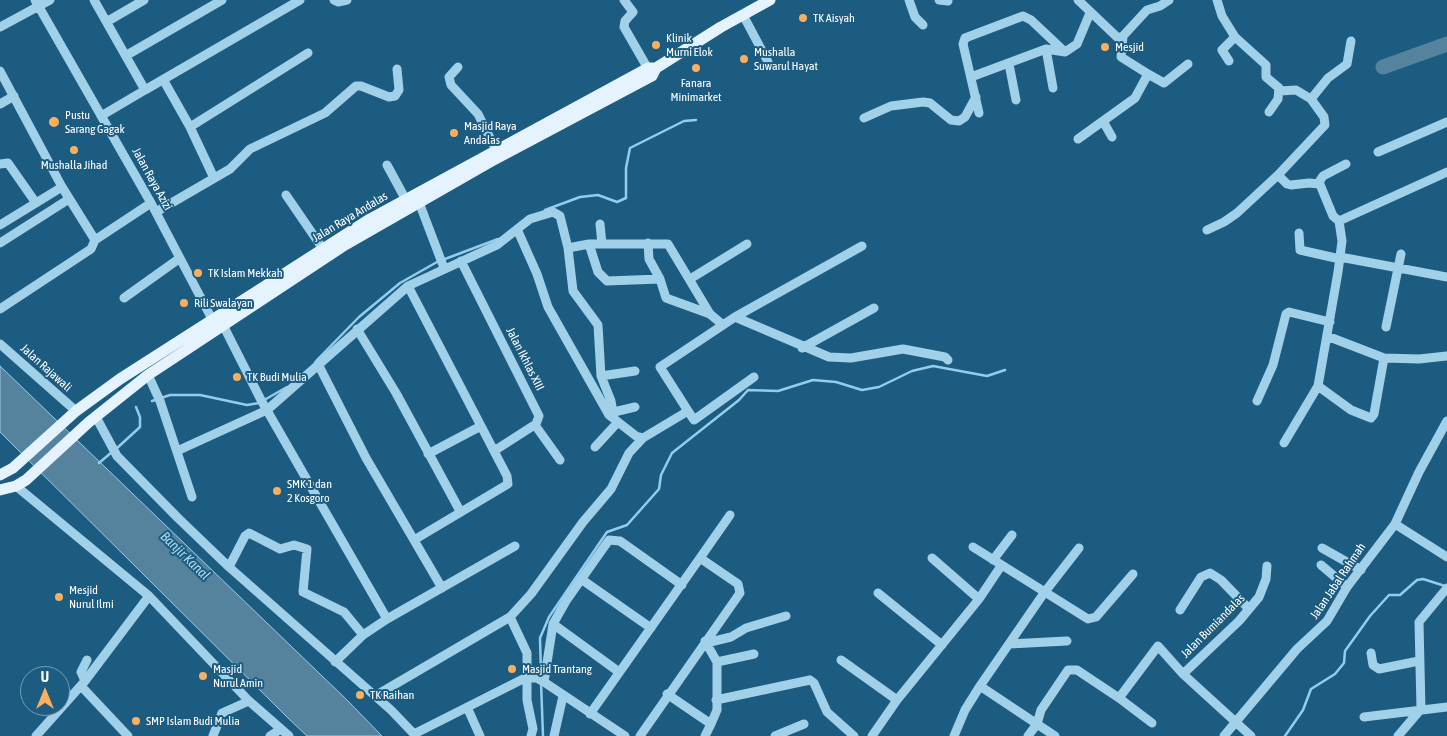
<!DOCTYPE html>
<style>
body{margin:0}
#map{position:relative;width:1447px;height:736px;overflow:hidden;background:#1c5c81;font-family:"Asap Condensed",sans-serif}
canvas{display:block}
.north{position:absolute;left:20px;top:666px;width:50px;height:50px;box-sizing:border-box;background:#1c5c81;border:1px solid #779db3;border-radius:50%;rotate:0deg;font-size:14px;font-weight:700;line-height:20px;text-align:center;color:#fff}
.north::after{content:'';display:block;margin:auto;width:18px;height:22px;background:#faaf5e;clip-path:polygon(50% 0,100% 100%,50% 72%,0 100%)}
</style>
<div id="map">
<canvas width="1447" height="736"></canvas>
<div class="north">U</div>
</div>
<script>
const ctx = document.querySelector('canvas').getContext('2d');
ctx.lineJoin = 'round';
function fillPath(path, color) { ctx.fillStyle = color; ctx.fill(path, 'evenodd'); }
const toPath = rows => new Path2D(rows.map(r => 'M' + r).join(''));
function strokePath(path, color, width, dash) { ctx.strokeStyle = color; ctx.lineWidth = width; ctx.lineCap = dash ? 'butt' : 'round'; ctx.setLineDash(dash || []); ctx.stroke(path); }
function drawText(font, color, halo, rows, align = 'center') {
  ctx.font = font + ' "Asap Condensed",sans-serif'; ctx.lineWidth = 4; ctx.setLineDash([]); ctx.textBaseline = 'middle'; ctx.strokeStyle = halo; ctx.fillStyle = color; for (const [text, x, y, turn = 0] of rows) {
    ctx.save(); ctx.translate(x, y); ctx.rotate((+turn || 0) * Math.PI / 180); ctx.textAlign = isNaN(turn) ? turn : align; if (halo) ctx.strokeText(text, 0, 0); ctx.fillText(text, 0, 0); ctx.restore();
  }
}
const water = toPath([
 [0,366,347,700,382,736,307,736,287,717,0,432,0,366]
]);
fillPath(water, '#55839d');
strokePath(water, '#94cdeb', 1);
strokePath(toPath([
 [545,210,580,197,598,195,617,202,626,198,626,168,630,148,684,121,696,120],
 [317,360,359,317,400,283,437,262,498,239],
 [152,401,170,395,200,395,247,405,259,403,287,387],
 [116,449,140,427,140,417,136,407],
 [99,463,112,452],
 [541,674,540,638,549,617,607,532,627,525,659,489,661,475,672,453,739,400,748,390,778,391,813,380,836,382,862,390,879,387,912,371,933,366,987,376,1005,370],
 [541,682,543,736],
 [1285,736,1303,710,1311,689,1335,674,1344,663,1345,651,1370,616,1389,595,1400,595,1417,580,1423,579,1445,586]
]), '#94cdeb', 2.5);
strokePath(toPath([
 [1383,67,1447,44]
]), '#55839d', 15);
strokePath(toPath([
 [35,0,151,203,213,321],
 [94,0,145,90,101,116],
 [334,0,338,2,347,0],
 [624,0,633,12,625,21,624,27,651,74],
 [909,0,915,17,923,25],
 [939,0,948,1],
 [1078,0,1118,38,1123,36,1147,10,1160,6,1169,0],
 [1217,0,1222,16,1235,37,1266,65,1266,77,1279,88,1278,99,1269,112],
 [743,15,768,62],
 [108,21,144,0],
 [0,27,50,0],
 [1046,49,1053,88],
 [127,55,222,0],
 [1229,61,1222,50,1235,37],
 [1009,64,1016,100],
 [458,67,449,77,451,85,478,114,496,150],
 [0,71,62,187,95,240],
 [1148,74,1164,83,1188,64],
 [971,77,1046,49,1065,52,1077,44,1090,13],
 [164,81,190,127],
 [145,90,300,0],
 [1280,91,1296,90,1311,99],
 [0,104,14,96],
 [979,113,963,44,965,38,1023,16,1031,20,1065,52],
 [864,118,891,106,923,102,930,103,951,120,959,121,965,117,976,97],
 [1104,123,1112,137],
 [1078,139,1135,98,1148,74,1121,57,1123,36],
 [1378,152,1447,122],
 [0,164,8,163,36,203],
 [387,165,406,200],
 [214,178,190,127,308,53],
 [1319,184,1309,183,1291,185,1287,184,1278,175,1325,125,1324,117,1311,99,1328,78,1347,64,1351,41],
 [286,195,323,249],
 [417,197,444,268],
 [156,212,230,169,250,149,325,113,356,86,361,86,389,97,395,96,399,90,397,69],
 [1339,221,1333,216,1319,182,1323,176,1346,164],
 [600,224,602,244],
 [0,225,62,187],
 [517,229,537,274,548,307,609,415,636,436,643,438,688,411,660,367,735,317,862,246],
 [1207,230,1224,222,1237,213,1278,175],
 [1299,233,1300,250,1340,259],
 [0,243,69,199],
 [648,243,649,259,660,279,666,298,710,314],
 [589,244,598,272,607,281,660,279],
 [568,248,589,244,668,244,710,314,723,325],
 [1340,257,1447,277],
 [461,261,539,416,536,424,494,451],
 [690,279,747,244],
 [408,286,481,426,428,454],
 [124,298,180,258],
 [0,309,91,249,95,240,151,203],
 [735,317,829,357,851,358,903,349,945,357,948,360],
 [223,325,261,400,387,619],
 [1386,327,1401,254],
 [357,329,396,393,460,511],
 [1327,336,1384,358,1419,359,1447,356],
 [0,344,76,411],
 [802,348,874,308],
 [318,364,366,458,442,588],
 [148,375,160,401,192,497],
 [601,376,635,371],
 [1318,386,1351,410,1371,418,1374,414,1384,358],
 [1257,401,1273,365,1286,314,1289,312,1330,322],
 [688,411,694,420,754,377],
 [614,412,635,407],
 [96,417,117,456,178,518,229,567,391,710,416,736],
 [535,425,560,460],
 [1284,443,1318,386,1338,272,1342,241,1339,221,1447,172],
 [595,447,618,422],
 [177,451,267,410,408,286,497,245,530,219,553,212,560,216,568,248,573,291,598,325,601,376,611,401,614,418],
 [16,486,149,596,249,701,289,736],
 [1395,524,1447,557],
 [414,540,508,484,507,476,481,426],
 [973,547,1088,619,1096,617,1133,574],
 [1322,548,1361,570],
 [700,558,730,515],
 [993,560,1012,535],
 [1321,565,1347,587],
 [229,567,245,536,249,533,280,549,294,545,307,549,303,592,344,612,363,635],
 [581,579,651,628],
 [878,593,942,645],
 [979,599,1001,566],
 [1180,610,1201,577,1210,573,1221,580,1249,609],
 [510,617,527,653,527,700,533,729,531,736],
 [553,624,619,672],
 [706,643,731,637,746,628,786,616],
 [1009,644,1067,641],
 [1371,653,1373,665,1379,669,1419,661],
 [841,660,897,700],
 [335,662,363,635,387,619,515,546],
 [717,662,754,654],
 [1183,674,1239,621,1259,597,1266,579,1267,566],
 [85,681,81,672,87,660],
 [544,682,553,624,566,601,609,540,620,541,682,585],
 [81,686,128,736],
 [980,686,1044,593,1079,548],
 [667,694,711,724,717,710,717,662,705,641],
 [375,696,510,617,531,594,583,522,611,489,629,453,643,438],
 [1119,698,1152,723],
 [716,700,810,680,814,683,827,712,854,736],
 [467,707,480,736],
 [590,714,700,558,738,584,740,593,640,736],
 [1364,717,1447,707],
 [414,734,525,678,537,678,544,682,625,736],
 [36,736,85,681,149,596],
 [213,736,222,713,249,701],
 [270,736,281,729],
 [554,736,563,696],
 [705,736,711,724],
 [775,736,804,724],
 [872,736,897,700,979,599,932,558],
 [954,736,965,710,980,686,1055,736],
 [1028,736,1037,724,1041,710,1068,670,1077,670,1119,698,1158,646,1183,674,1251,736],
 [1224,736,1297,649,1327,621,1347,587,1395,524,1419,472,1447,421],
 [1398,736,1421,709,1419,622,1447,588]
]), '#a1d0e9', 9);
strokePath(toPath([
 [0,475,13,468,76,411,120,379,370,219,648,68,656,68],
 [0,490,16,486,26,480,89,422,148,375,345,245,490,162,652,76,656,68,721,27,770,0]
]), '#e4f3fe', 11);
for (const [x, y, r, color] of [
 [803,18,5,"#faaf5e"],
 [656,45,5,"#faaf5e"],
 [1105,47,5,"#faaf5e"],
 [744,59,5,"#faaf5e"],
 [696,68,5,"#faaf5e"],
 [54,122,6,"#faaf5e"],
 [454,133,5,"#faaf5e"],
 [74,150,5,"#faaf5e"],
 [198,273,5,"#faaf5e"],
 [184,303,5,"#faaf5e"],
 [237,377,5,"#faaf5e"],
 [277,491,5,"#faaf5e"],
 [59,597,5,"#faaf5e"],
 [512,669,5,"#faaf5e"],
 [203,676,5,"#faaf5e"],
 [360,695,5,"#faaf5e"],
 [136,721,5,"#faaf5e"]
]) { const dot = new Path2D(); dot.arc(x, y, r, 0, 2 * Math.PI); ctx.fillStyle = color; ctx.fill(dot); strokePath(dot, '#1c5c81', 2); }
drawText('12px', '#fff', '#1c5c81', [
 ["TK Aisyah",813,18],
 ["Klinik",666,38],
 ["Murni Elok",666,52],
 ["Mesjid",1115,47],
 ["Mushalla",754,52],
 ["Suwarul Hayat",754,66],
 ["Fanara",696,83,"center"],
 ["Minimarket",696,97,"center"],
 ["Pustu",65,115],
 ["Sarang Gagak",65,129],
 ["Masjid Raya",464,126],
 ["Andalas",464,140],
 ["Mushalla Jihad",74,165,"center"],
 ["TK Islam Mekkah",208,273],
 ["Rili Swalayan",194,303],
 ["TK Budi Mulia",247,377],
 ["SMK 1 dan",287,484],
 ["2 Kosgoro",287,498],
 ["Mesjid",69,590],
 ["Nurul Ilmi",69,604],
 ["Masjid",213,669],
 ["Nurul Amin",213,683],
 ["Masjid Trantang",522,669],
 ["TK Raihan",370,695],
 ["SMP Islam Budi Mulia",146,721]
], 'left');
drawText('12px', '#fff', '#1c5c81', [
 ["Jalan Raya Azizi",152,179,61],
 ["Jalan Raya Andalas",350,217,-31],
 ["Jalan Ikhlas XIII",525,359,63],
 ["Jalan Rajawali",46,368,42],
 ["Jalan Jabal Rahmah",1338,581,-56],
 ["Jalan Bumiandalas",1213,626,-45]
]);
drawText('italic 14px', '#acd9f1', '#1c5c81', [
 ["Banjir Kanal",185,556,44]
]);
</script>
